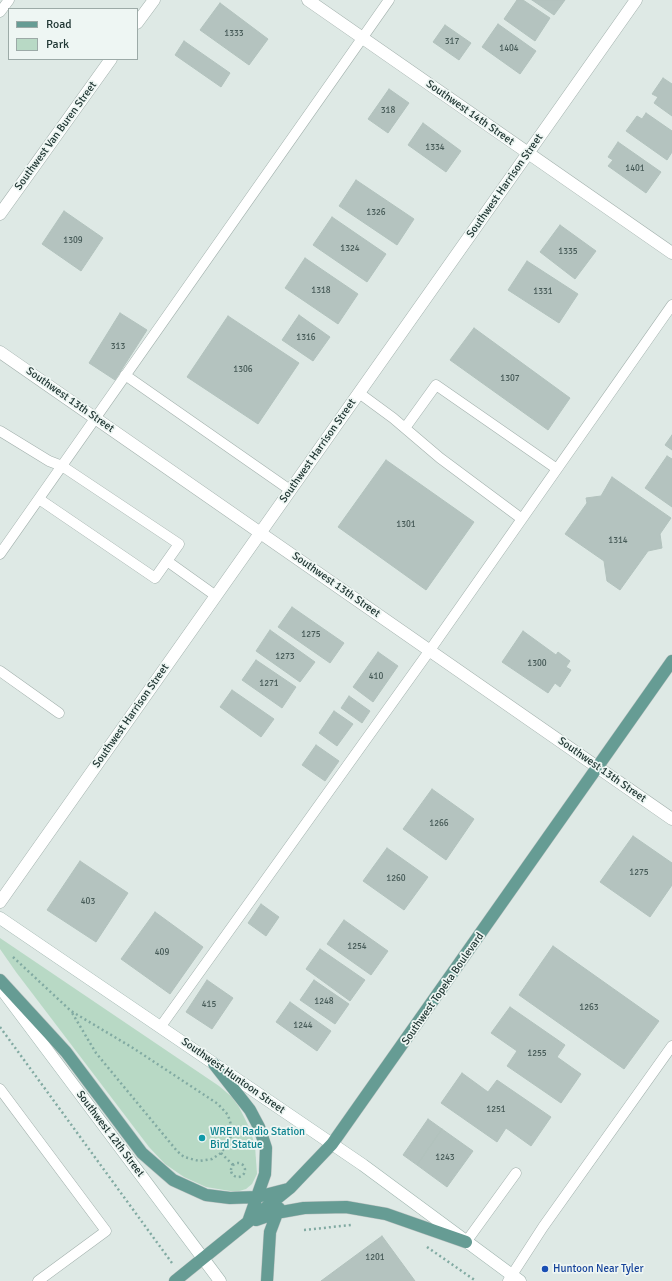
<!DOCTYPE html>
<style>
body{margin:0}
#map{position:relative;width:672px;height:1281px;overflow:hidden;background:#dee9e5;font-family:Signika,sans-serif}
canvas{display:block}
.legend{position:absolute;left:8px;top:8px;width:130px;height:52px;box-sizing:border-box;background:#eef6f3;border:1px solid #9caaa7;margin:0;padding:5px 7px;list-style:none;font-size:12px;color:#213734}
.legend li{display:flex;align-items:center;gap:8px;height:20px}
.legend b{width:20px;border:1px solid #9caaa7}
</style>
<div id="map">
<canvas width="672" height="1281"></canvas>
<ul class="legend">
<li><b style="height:5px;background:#669c94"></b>Road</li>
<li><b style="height:11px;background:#b8d9c5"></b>Park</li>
</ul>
</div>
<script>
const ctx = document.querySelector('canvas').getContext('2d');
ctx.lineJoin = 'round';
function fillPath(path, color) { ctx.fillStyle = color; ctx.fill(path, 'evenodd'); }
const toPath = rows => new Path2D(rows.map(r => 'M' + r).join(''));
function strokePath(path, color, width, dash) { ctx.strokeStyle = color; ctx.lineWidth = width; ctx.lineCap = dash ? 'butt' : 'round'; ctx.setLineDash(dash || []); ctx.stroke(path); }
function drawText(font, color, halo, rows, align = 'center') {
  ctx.font = font + ' Signika,sans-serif'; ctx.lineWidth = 3.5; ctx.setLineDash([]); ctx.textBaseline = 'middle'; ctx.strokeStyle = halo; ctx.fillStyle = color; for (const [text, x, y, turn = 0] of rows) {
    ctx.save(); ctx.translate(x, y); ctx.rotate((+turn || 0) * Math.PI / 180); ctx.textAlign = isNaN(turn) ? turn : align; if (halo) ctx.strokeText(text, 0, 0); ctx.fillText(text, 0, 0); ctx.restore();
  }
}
fillPath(toPath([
 [0,938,219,1086,232,1097,239,1107,250,1129,255,1146,257,1174,252,1184,246,1189,236,1192,206,1187,184,1177,165,1164,149,1147,16,972,0,949]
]), '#b8d9c5');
const building = toPath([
 [517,0,523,0,550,18,535,41,504,19,517,0],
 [532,0,565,0,554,15,532,0],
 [220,3,268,39,249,65,200,30,220,3],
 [498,24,536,51,520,74,482,47,498,24],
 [445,25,471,43,459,60,433,42,445,25],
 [184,41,230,73,221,87,175,55,184,41],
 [663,78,672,84,672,116,654,103,658,97,652,94,663,78],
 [389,89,409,103,388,133,368,119,389,89],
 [646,113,672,131,672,152,667,160,626,131,637,116,642,119,646,113],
 [423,123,461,151,446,172,408,145,423,123],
 [618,142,661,172,646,193,608,166,613,160,608,157,618,142],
 [356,180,414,219,397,245,339,206,356,180],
 [64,211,103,238,81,271,42,244,64,211],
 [332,217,386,254,367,282,313,245,332,217],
 [560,225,596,251,575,279,540,252,560,225],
 [305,258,358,294,338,324,285,288,305,258],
 [527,261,578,294,559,323,508,290,527,261],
 [120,313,147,330,115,380,89,363,120,313],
 [299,315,330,337,313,361,282,340,299,315],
 [228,316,299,363,258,424,187,377,228,316],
 [474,328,570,398,548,430,450,360,474,328],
 [672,435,672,450,665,445,672,435],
 [667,456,672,459,672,507,645,488,667,456],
 [386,460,474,522,426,590,338,527,386,460],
 [612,477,671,518,660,534,662,548,648,551,620,590,607,581,604,561,565,534,587,503,586,498,601,496,612,477],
 [292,607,344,643,330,663,278,627,292,607],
 [270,630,315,662,300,682,256,651,270,630],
 [523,631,556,655,558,652,570,661,566,667,571,670,560,687,555,683,548,693,502,662,523,631],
 [378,652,398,666,373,702,353,687,378,652],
 [256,660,296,687,282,708,242,680,256,660],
 [232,690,274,719,261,737,220,707,232,690],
 [349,696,370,711,362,723,341,708,349,696],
 [334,711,353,724,337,746,319,733,334,711],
 [316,745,339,761,325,781,302,765,316,745],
 [432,789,474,819,446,860,403,829,432,789],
 [633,836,672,863,672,885,650,917,600,882,633,836],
 [387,848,428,877,404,910,363,881,387,848],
 [80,861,128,893,96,942,47,910,80,861],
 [261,904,279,917,266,936,248,923,261,904],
 [155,912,203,947,170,994,121,959,155,912],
 [344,920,388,951,371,975,327,944,344,920],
 [553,946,659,1021,624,1069,519,995,553,946],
 [320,949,365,980,350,1001,306,969,320,949],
 [207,980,233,998,212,1029,186,1012,207,980],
 [314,980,349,1004,335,1024,300,1000,314,980],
 [290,1002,331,1031,317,1051,276,1022,290,1002],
 [510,1007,565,1045,557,1057,581,1074,561,1103,507,1066,517,1051,491,1033,510,1007],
 [462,1073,488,1092,497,1080,551,1117,531,1146,506,1128,497,1142,441,1103,462,1073],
 [428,1119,442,1129,417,1165,403,1155,428,1119],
 [442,1129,473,1151,447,1187,417,1165,442,1129],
 [382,1236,415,1281,321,1281,382,1236]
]);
fillPath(building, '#b4c3bf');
strokePath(building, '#b2c2bd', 1);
const lane = toPath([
 [0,12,9,0],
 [125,375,290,490],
 [359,393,393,418,440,458,522,519],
 [405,428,436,385,557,469],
 [0,431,49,461,62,466,179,544,167,561,216,596],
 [39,499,155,578,167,561],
 [0,554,389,0],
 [0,671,59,713],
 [161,1026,430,650,672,305],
 [0,1089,106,1231,38,1281],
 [466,1242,516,1173],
 [508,1281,543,1227,672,1046]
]);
const street = toPath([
 [308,0,672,253],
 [137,23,154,0],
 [0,214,111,59],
 [0,352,672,819],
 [0,902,636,0]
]);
const secondary = toPath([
 [0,918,363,1165,520,1281],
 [0,987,220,1281]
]);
const primary = toPath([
 [0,980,66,1052,142,1153,173,1180,206,1195,230,1198,257,1197,288,1189],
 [214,1064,250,1110,259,1127,266,1148,265,1174,248,1222],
 [256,1220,276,1213,304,1208,346,1207,386,1214,466,1242],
 [175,1281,290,1188,332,1144,672,661],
 [267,1281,270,1232,279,1208]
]);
strokePath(lane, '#a2b0ac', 11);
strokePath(street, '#a2b0ac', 13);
strokePath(secondary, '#9fb4ae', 13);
strokePath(primary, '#bcc3c2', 13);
strokePath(toPath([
 [13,957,71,1011,133,1048,218,1104,228,1115,232,1128,230,1140,221,1153,212,1159,199,1161,184,1157,177,1151,96,1053,71,1011],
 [0,1027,172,1263],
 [221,1153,233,1165],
 '231 1170a7 7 0 1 1 14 0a7 7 0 1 1-14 0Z',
 [304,1230,351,1225],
 [427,1247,476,1281]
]), '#81aaa2', 2.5, [2, 3]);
strokePath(lane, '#fff', 10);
strokePath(street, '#fff', 12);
strokePath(secondary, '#fff', 12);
strokePath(primary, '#669c94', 12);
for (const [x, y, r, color] of [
 [202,1138,4,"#0f9aa8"],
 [545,1269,4,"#1a4fb4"]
]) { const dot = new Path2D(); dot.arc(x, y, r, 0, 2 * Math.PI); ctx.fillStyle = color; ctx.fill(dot); strokePath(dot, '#eef6f3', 1.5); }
drawText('9px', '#465a57', null, [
 ["1333",234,34],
 ["317",452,42],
 ["1404",509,49],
 ["318",388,111],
 ["1334",435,148],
 ["1401",635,169],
 ["1326",376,213],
 ["1309",73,241],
 ["1324",350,249],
 ["1335",568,252],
 ["1318",321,291],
 ["1331",543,292],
 ["1316",306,338],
 ["313",118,347],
 ["1306",243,370],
 ["1307",510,379],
 ["1301",406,525],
 ["1314",618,541],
 ["1275",311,635],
 ["1273",285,657],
 ["1300",537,664],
 ["410",376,677],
 ["1271",269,684],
 ["1266",439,824],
 ["1275",639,873],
 ["1260",396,879],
 ["403",88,902],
 ["1254",357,947],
 ["409",162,953],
 ["1248",324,1002],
 ["415",209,1005],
 ["1263",589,1008],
 ["1244",303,1026],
 ["1255",537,1054],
 ["1251",496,1110],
 ["1243",445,1158],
 ["1201",375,1258]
]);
drawText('11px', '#213734', '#eef6f3', [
 ["Southwest 14th Street",470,113,35],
 ["Southwest Van Buren Street",56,136,-54],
 ["Southwest Harrison Street",505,186,-55],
 ["Southwest 13th Street",70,400,35],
 ["Southwest Harrison Street",318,451,-55],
 ["Southwest 13th Street",336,585,35],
 ["Southwest Harrison Street",131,716,-55],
 ["Southwest 13th Street",602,770,35],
 ["Southwest Topeka Boulevard",443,989,-55],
 ["Southwest Huntoon Street",233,1076,35],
 ["Southwest 12th Street",110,1134,53]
]);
drawText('11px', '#0d838f', '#eef6f3', [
 ["WREN Radio Station",210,1132],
 ["Bird Statue",210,1145]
], 'left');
drawText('11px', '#164399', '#eef6f3', [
 ["Huntoon Near Tyler",553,1269]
], 'left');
</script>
